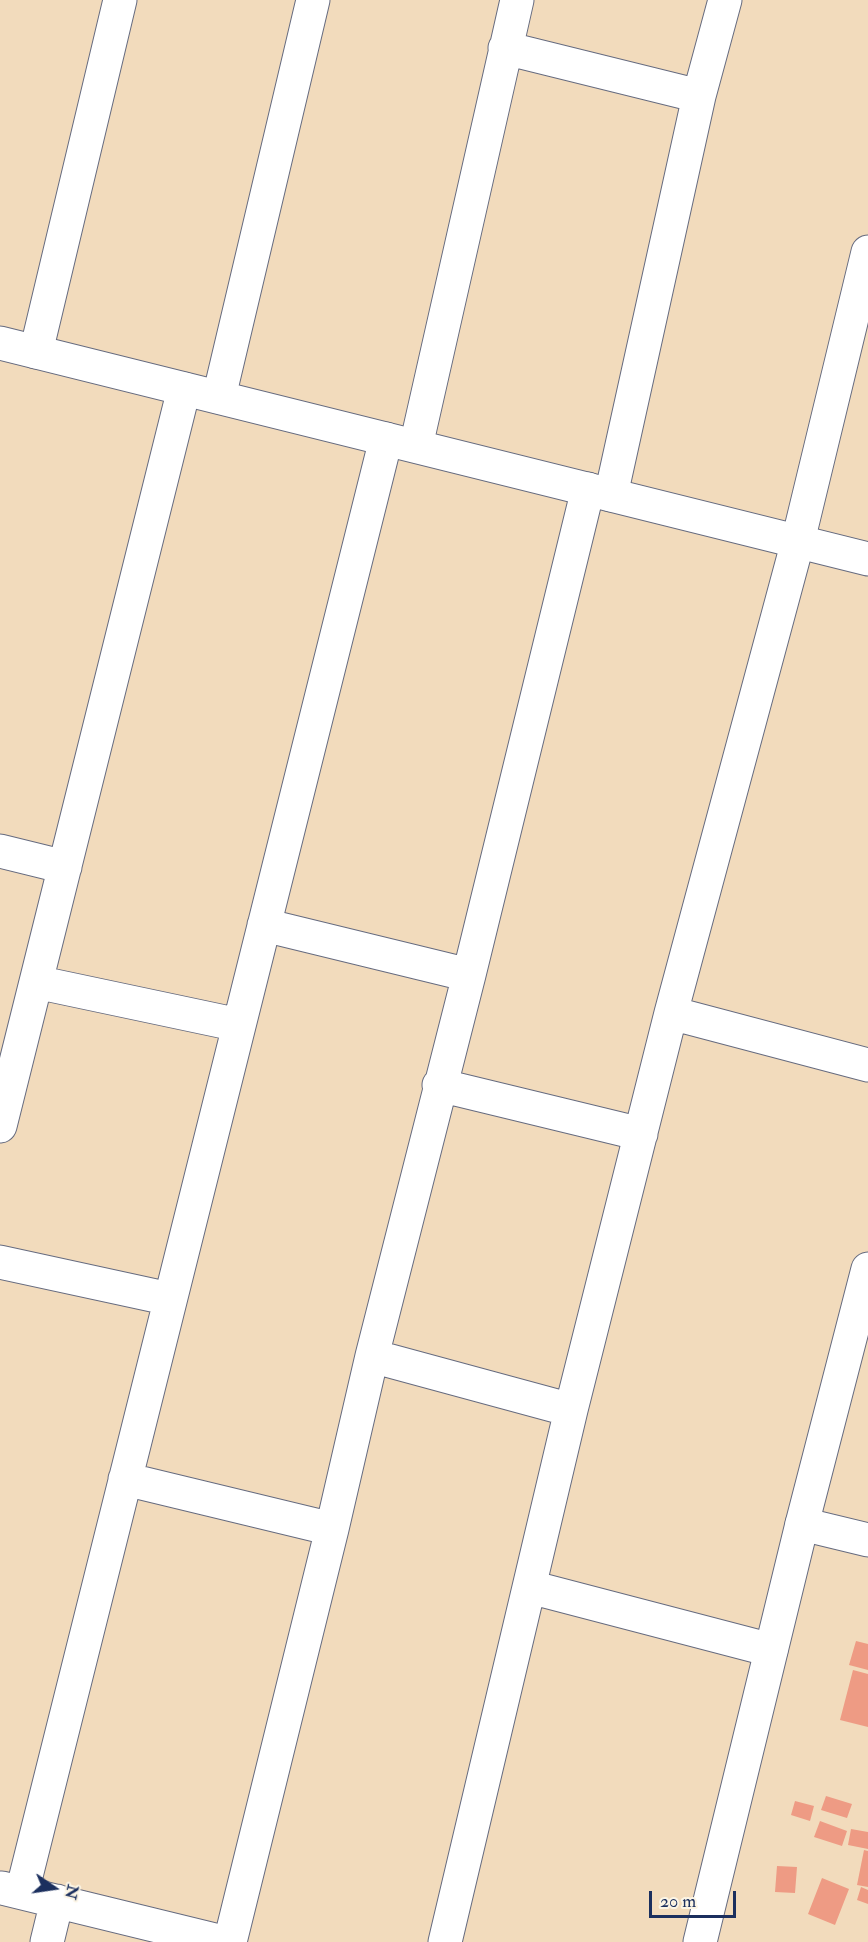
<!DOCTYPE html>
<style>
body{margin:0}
#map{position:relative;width:868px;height:1942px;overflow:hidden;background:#f2dbbc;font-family:"IM FELL Double Pica",serif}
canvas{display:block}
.north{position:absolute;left:24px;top:1858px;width:60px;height:60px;-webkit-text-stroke:4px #fcf5e5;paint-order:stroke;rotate:103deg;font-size:16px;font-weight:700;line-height:24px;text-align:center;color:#1b2f5e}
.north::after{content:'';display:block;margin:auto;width:21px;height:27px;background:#1b2f5e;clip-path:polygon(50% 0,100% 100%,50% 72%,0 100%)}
.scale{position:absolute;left:649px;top:1891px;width:87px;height:27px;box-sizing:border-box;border:3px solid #1b2f5e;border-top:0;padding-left:8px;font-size:18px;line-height:21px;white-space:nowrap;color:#1b2f5e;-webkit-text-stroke:4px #fcf5e5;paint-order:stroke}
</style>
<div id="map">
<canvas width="868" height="1942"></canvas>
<div class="north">N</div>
<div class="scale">20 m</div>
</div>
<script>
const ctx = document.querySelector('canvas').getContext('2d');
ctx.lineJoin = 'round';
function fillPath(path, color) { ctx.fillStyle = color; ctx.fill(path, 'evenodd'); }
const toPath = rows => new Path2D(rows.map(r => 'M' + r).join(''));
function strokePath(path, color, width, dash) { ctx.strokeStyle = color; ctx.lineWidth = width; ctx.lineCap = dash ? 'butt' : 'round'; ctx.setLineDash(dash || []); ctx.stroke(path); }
fillPath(toPath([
 [856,1641,868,1644,868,1670,849,1665],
 [853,1670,868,1674,868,1727,840,1720],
 [826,1796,852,1804,847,1818,821,1810],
 [795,1801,814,1806,810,1821,791,1815],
 [820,1821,847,1831,842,1846,814,1837],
 [851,1829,868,1832,868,1849,848,1845],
 [864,1850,868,1851,868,1887,857,1885],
 [777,1866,797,1867,795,1893,775,1892],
 [822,1878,849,1889,835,1925,808,1914],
 [861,1887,868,1890,868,1904,857,1900]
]), '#ee9b84');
const minor = toPath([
 [505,48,699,96],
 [36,352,120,0],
 [219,397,313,0],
 [416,446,517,0],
 [611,495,699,96,725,0],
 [0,851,65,867],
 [264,925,469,975],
 [36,982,239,1025],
 [671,1013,868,1065],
 [439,1085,641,1134],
 [0,1126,184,389],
 [0,1262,170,1299],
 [372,1356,571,1410],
 [125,1479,332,1529],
 [802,1524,868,1540],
 [530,1587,771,1650],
 [2,1888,223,1942],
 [22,1892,386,439],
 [47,1942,57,1901],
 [230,1942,332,1529,372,1356,469,975,588,489],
 [445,1942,571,1410,671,1013,798,541,868,252]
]);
const tertiary = toPath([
 [0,343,868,559],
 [700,1942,802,1524,868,1269]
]);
strokePath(minor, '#666b7f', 35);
strokePath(tertiary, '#666b7f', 35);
strokePath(minor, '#fff', 33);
strokePath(tertiary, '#fff', 33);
</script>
